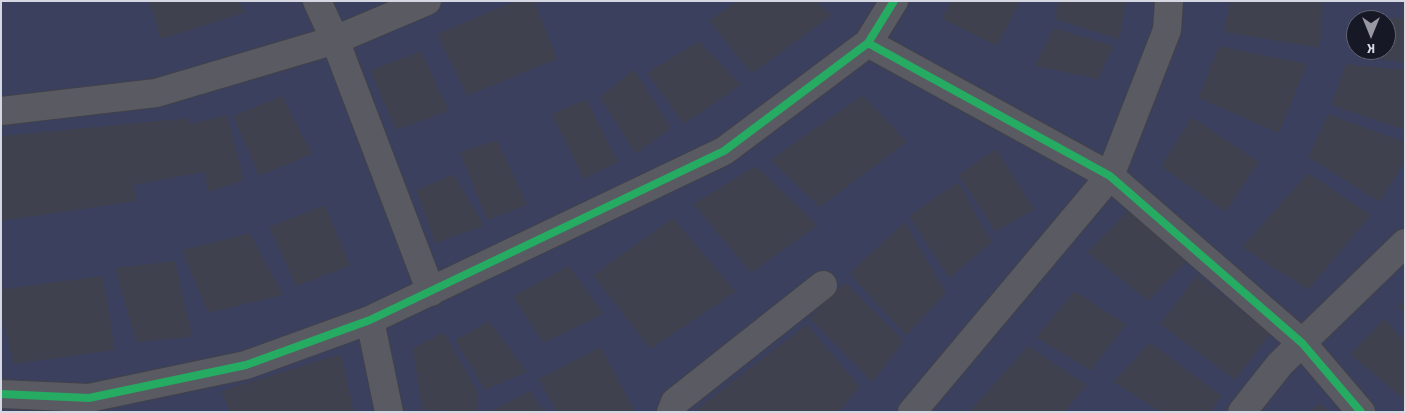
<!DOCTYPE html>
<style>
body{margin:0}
#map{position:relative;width:1406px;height:413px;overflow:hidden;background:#23242c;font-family:"Titillium Web",sans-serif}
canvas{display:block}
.frame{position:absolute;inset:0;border:2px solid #d5d7e2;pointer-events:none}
.north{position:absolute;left:1346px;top:10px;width:50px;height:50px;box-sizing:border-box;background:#161826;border:1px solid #626471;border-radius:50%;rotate:180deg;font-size:14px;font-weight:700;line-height:20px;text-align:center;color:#d5d7e2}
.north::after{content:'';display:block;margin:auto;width:18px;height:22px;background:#9798a2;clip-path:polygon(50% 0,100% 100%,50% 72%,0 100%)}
</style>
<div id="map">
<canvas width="1406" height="413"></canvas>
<div class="frame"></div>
<div class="north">K</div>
</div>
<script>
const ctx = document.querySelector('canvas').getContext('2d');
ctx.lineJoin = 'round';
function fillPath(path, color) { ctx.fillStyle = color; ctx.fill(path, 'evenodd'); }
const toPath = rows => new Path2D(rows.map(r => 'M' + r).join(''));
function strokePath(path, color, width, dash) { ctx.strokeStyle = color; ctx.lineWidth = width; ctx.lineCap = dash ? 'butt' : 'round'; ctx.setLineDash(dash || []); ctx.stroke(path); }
fillPath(toPath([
 [1,1,1405,1,1405,412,1,412],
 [1356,20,1386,20,1386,50,1356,50]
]), '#3b405f');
fillPath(toPath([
 [149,1,240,1,244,13,161,39],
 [515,1,534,1,557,59,467,96,437,34],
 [737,1,817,1,832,15,752,74,709,21],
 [951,1,1020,1,997,46,942,19],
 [1059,1,1126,1,1119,39,1054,19],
 [1230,1,1323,1,1320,48,1224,32],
 [1366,18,1405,18,1405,63,1367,57,1367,50,1386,50,1386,20,1366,20],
 [1054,28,1114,46,1098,79,1035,66],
 [699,41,741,85,684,124,647,73],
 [1219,46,1307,64,1279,133,1198,98],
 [421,51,449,111,396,130,370,70],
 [1346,64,1405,70,1405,130,1331,105],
 [634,69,671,128,636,154,600,97],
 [863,95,907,142,820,207,770,160],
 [282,96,312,154,259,176,233,116],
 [586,99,618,162,584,179,552,114],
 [1328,114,1405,142,1405,160,1380,202,1308,157],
 [227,115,244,180,209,192,204,172,133,185,137,201,1,221,1,136,188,118,189,124],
 [1192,117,1259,162,1226,212,1161,166],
 [497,140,527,205,487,220,460,152],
 [996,149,1034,209,996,232,958,175],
 [756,166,818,225,751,273,693,204],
 [1308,173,1371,215,1308,290,1242,247],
 [454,174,484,226,435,243,416,190],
 [958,182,992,242,949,278,909,216],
 [325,205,350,266,296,286,269,227],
 [1131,208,1191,257,1148,301,1087,252],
 [673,218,736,292,650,349,593,275],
 [905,222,946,293,906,336,849,273],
 [250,233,283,295,208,313,182,250],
 [175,261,192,337,136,342,115,268],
 [569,266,604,314,543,343,513,296],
 [1197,275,1270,334,1235,380,1160,324],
 [103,276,115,350,14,364,1,315,1,289],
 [845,282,904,341,872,382,809,318],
 [1074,291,1126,324,1091,371,1036,337],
 [1405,299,1405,313,1397,307],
 [1384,319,1405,341,1405,400,1350,354],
 [489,321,527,372,485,390,455,340],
 [807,324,860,387,839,412,693,412],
 [444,332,478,392,478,412,422,410,413,348],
 [1150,342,1222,396,1210,412,1161,412,1113,382],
 [1028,346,1087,385,1064,412,969,412],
 [601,347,635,412,557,412,538,379],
 [341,354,354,412,230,412,221,391],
 [530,391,544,412,489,412],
 [1320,403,1329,412,1309,412]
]), '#3f414f');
const minor = toPath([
 [317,1,335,40,431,292],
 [868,43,1110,176,1302,343,1361,412],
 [1,111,156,93,335,40,427,1],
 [370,320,389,412],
 [1,394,89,398,246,365,370,320,724,151,868,43,894,1],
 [671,412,675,402,823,285],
 [912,412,1110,176,1167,30,1169,1],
 [1242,412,1280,364,1405,243]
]);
strokePath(minor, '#414249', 30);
strokePath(minor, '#595a62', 28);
strokePath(toPath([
 [868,43,1110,176,1302,343,1361,412],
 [1,394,89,398,246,365,370,320,724,151,868,43,894,1]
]), '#26ab63', 8);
</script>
